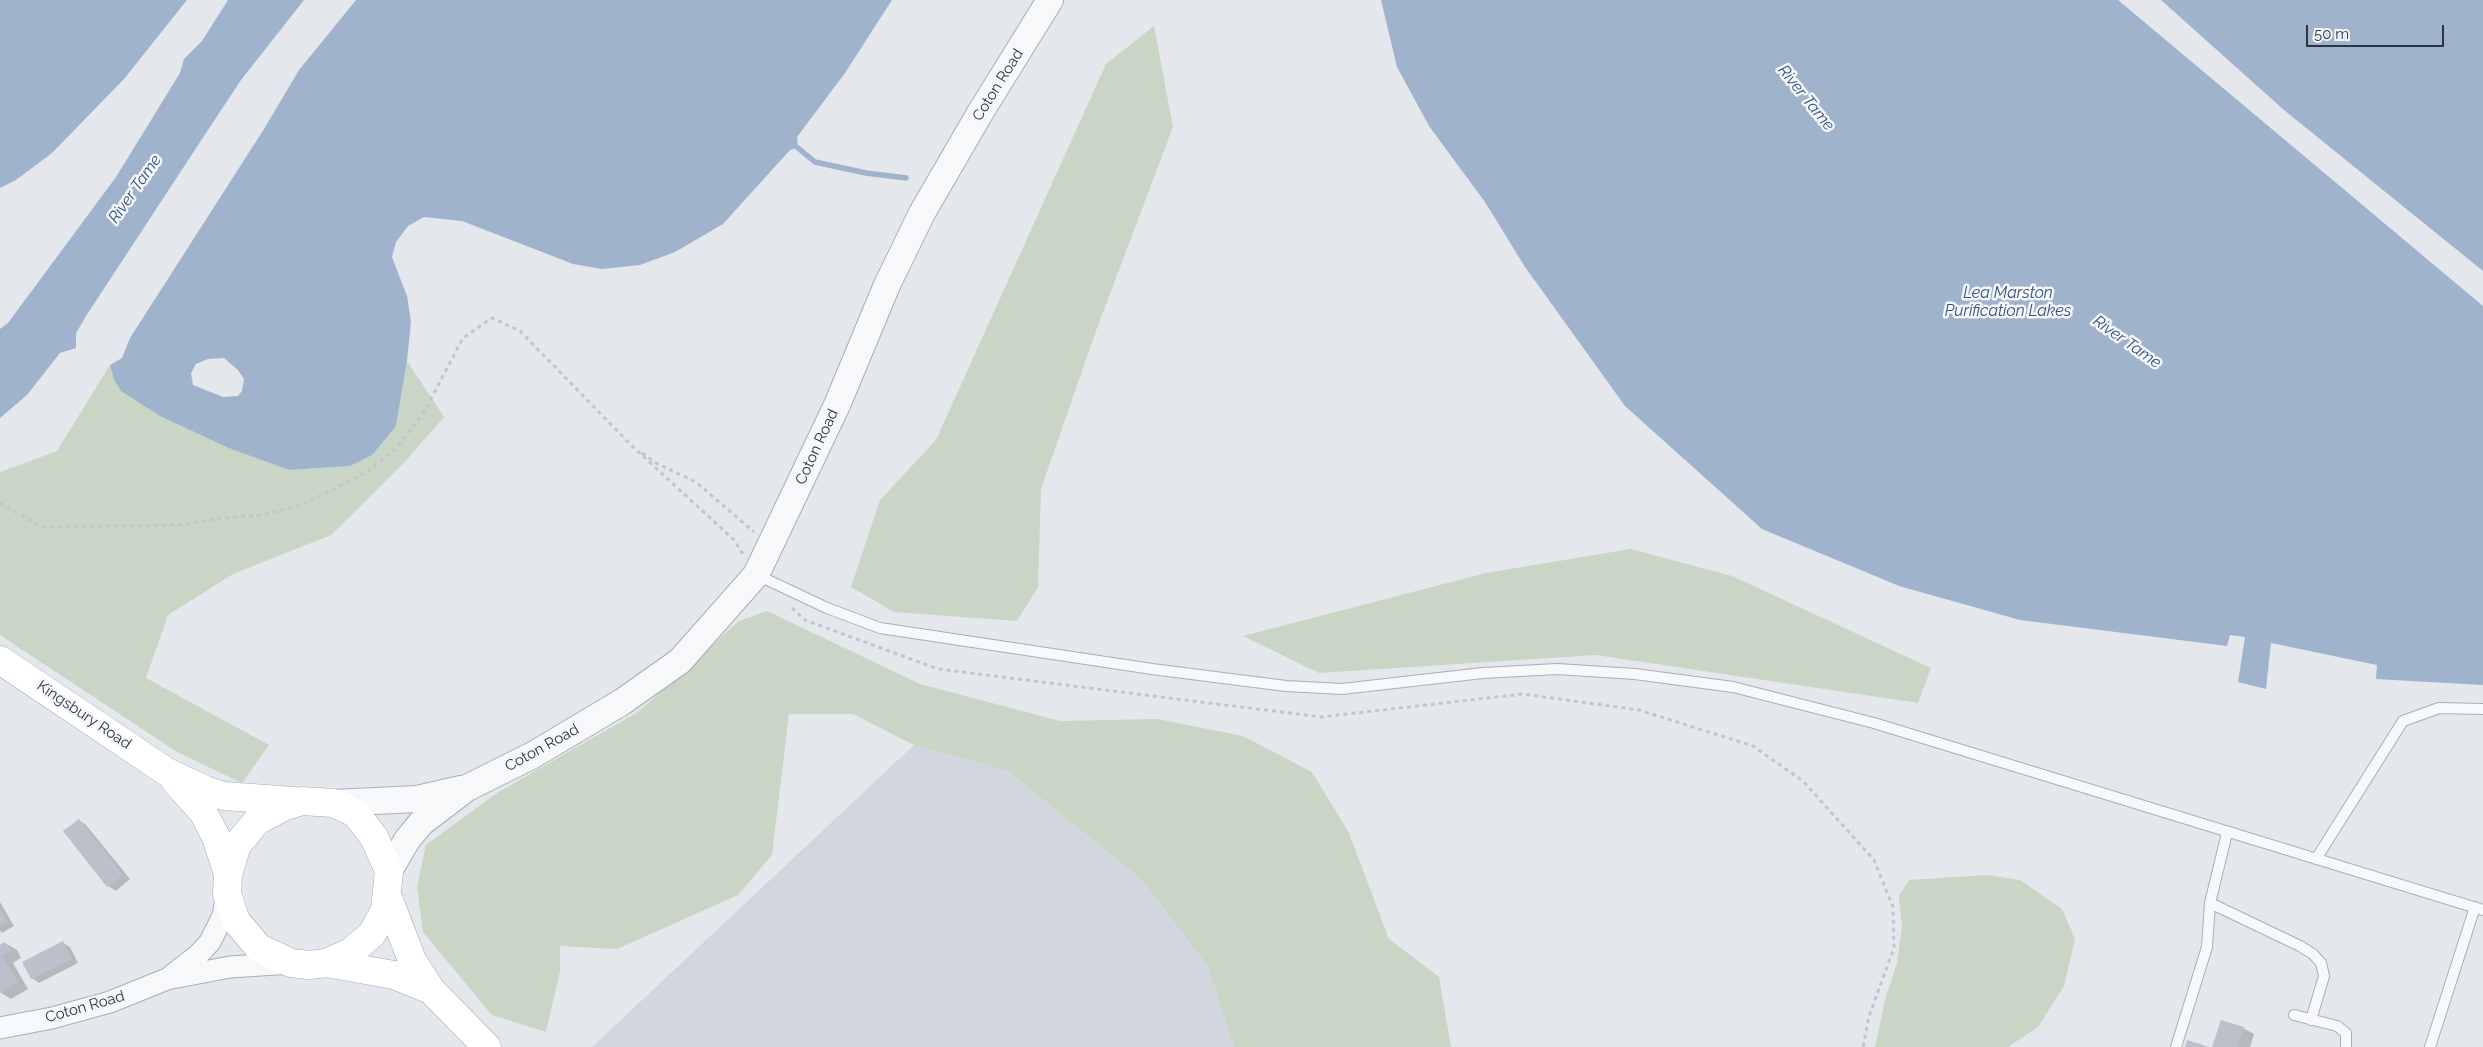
<!DOCTYPE html>
<style>
body{margin:0}
#map{position:relative;width:2483px;height:1047px;overflow:hidden;background:#e4e7ec;font-family:Raleway,sans-serif}
canvas{display:block}
.scale{position:absolute;left:2306px;top:25px;width:138px;height:22px;box-sizing:border-box;border:2px solid #2b3445;border-top:0;padding-left:6px;font-size:15px;line-height:18px;white-space:nowrap;color:#2b3445;-webkit-text-stroke:4px #f4f6f9;paint-order:stroke}
</style>
<div id="map">
<canvas width="2483" height="1047"></canvas>
<div class="scale">50 m</div>
</div>
<script>
const ctx = document.querySelector('canvas').getContext('2d');
ctx.lineJoin = 'round';
function fillPath(path, color) { ctx.fillStyle = color; ctx.fill(path, 'evenodd'); }
const toPath = rows => new Path2D(rows.map(r => 'M' + r).join(''));
function strokePath(path, color, width, dash) { ctx.strokeStyle = color; ctx.lineWidth = width; ctx.lineCap = dash ? 'butt' : 'round'; ctx.setLineDash(dash || []); ctx.stroke(path); }
function drawText(font, color, halo, rows, align = 'center') {
  ctx.font = font + ' Raleway,sans-serif'; ctx.lineWidth = 5; ctx.setLineDash([]); ctx.textBaseline = 'middle'; ctx.strokeStyle = halo; ctx.fillStyle = color; for (const [text, x, y, turn = 0] of rows) {
    ctx.save(); ctx.translate(x, y); ctx.rotate((+turn || 0) * Math.PI / 180); ctx.textAlign = isNaN(turn) ? turn : align; if (halo) ctx.strokeText(text, 0, 0); ctx.fillText(text, 0, 0); ctx.restore();
  }
}
fillPath(toPath([
 [914,745,1008,771,1142,880,1208,967,1234,1047,592,1047]
]), '#d2d6de');
fillPath(toPath([
 [1154,26,1173,127,1097,328,1041,489,1038,587,1017,621,894,612,851,587,880,500,936,440,1106,64],
 [407,361,444,417,401,466,331,535,233,574,168,615,146,678,269,745,242,783,177,752,0,635,0,472,57,451,110,365,114,380,121,391,140,402,289,470,350,466,396,426],
 [1631,549,1732,576,1931,668,1918,703,1596,655,1319,673,1243,636,1486,573],
 [767,611,920,684,1060,721,1157,719,1243,736,1312,772,1349,833,1389,939,1439,977,1451,1047,1234,1047,1208,967,1142,880,1008,771,914,745,853,714,789,714,772,855,738,895,617,949,560,946,560,971,546,1032,492,1015,423,932,417,887,426,845,497,793,638,712,739,621],
 [1987,875,2020,880,2062,909,2075,939,2064,986,2038,1027,2008,1047,1875,1047,1885,1000,1897,963,1902,927,1899,896,1909,880]
]), '#c9d6c5');
fillPath(toPath([
 [0,0,187,0,124,79,52,153,16,180,0,188],
 [228,0,304,0,241,80,206,133,88,313,76,333,76,348,60,353,27,395,0,418,0,329,8,323,116,177,180,73,184,59,202,41],
 [356,0,892,0,845,73,797,137,798,148,790,150,723,224,675,252,640,265,602,269,573,264,462,221,424,217,408,226,396,242,392,257,407,296,411,322,407,361,396,426,372,455,350,466,289,470,229,448,160,416,121,391,114,380,110,365,122,358,130,338,264,129,299,70],
 [224,358,238,370,244,379,242,391,238,396,223,397,193,385,191,373,196,364,208,359],
 [1381,0,2118,0,2483,306,2483,685,2376,679,2377,665,2271,643,2266,689,2238,682,2245,637,2230,635,2227,646,2020,620,1899,586,1762,529,1625,406,1525,267,1485,202,1429,126,1397,67],
 [2161,0,2483,0,2483,271,2284,110]
]), '#9fb4cc');
fillPath(toPath([
 [79,820,86,825,130,879,116,891,108,886,65,832],
 [0,902,14,926,2,933,0,931],
 [5,943,17,950,21,958,13,963,28,989,11,999,0,992,0,946],
 [63,943,70,947,78,963,39,983,32,978],
 [2243,1028,2254,1034,2250,1047,2214,1047]
]), '#0003');
strokePath(toPath([
 [798,148,815,162,866,173,906,178]
]), '#9fb4cc', 5.5);
fillPath(toPath([
 [79,819,123,875,107,887,63,831],
 [0,909,7,922,0,926],
 [63,941,72,959,31,979,22,962],
 [5,942,11,951,2,956,18,982,0,993,0,945],
 [2221,1020,2244,1027,2237,1047,2212,1047],
 [2187,1040,2209,1047,2185,1047]
]), '#bbc0ca');
const service = toPath([
 [757,575,827,608,880,628,1152,669,1286,686,1342,689,1483,673,1557,669,1635,674,1733,687,1874,723,2483,910],
 [2316,859,2403,721,2439,708,2483,709],
 [2210,903,2300,946,2313,954,2321,963,2324,976,2311,1020],
 [2294,1015,2337,1026,2346,1033,2346,1046],
 [2176,1047,2207,947,2210,903,2227,833],
 [2430,1047,2475,907]
]);
const minor = toPath([
 [171,976,198,955,210,942,223,916,227,894],
 [0,1028,52,1018,110,1002,167,979,230,967,291,963]
]);
const tertiary = toPath([
 [333,803,417,799,461,789],
 [389,871,407,840,421,823,467,788,533,755,622,702,680,661,756,575,837,405,887,285,922,213,980,113,1050,0]
]);
const primary = toPath([
 [0,660,167,772,205,790,224,796,294,801],
 [175,781,203,812,216,837,228,874],
 [302,801,333,803,355,813,374,837,389,871,385,910,372,934,351,952,326,963,309,965,291,963,259,948,236,921,227,894,228,874,237,845,257,821,283,807,302,801],
 [387,895,412,960,431,990,487,1047],
 [326,963,394,975,431,990]
]);
strokePath(service, '#a9aeb7', 12);
strokePath(minor, '#a9aeb7', 23);
strokePath(tertiary, '#a9aeb7', 28);
strokePath(primary, '#a3abb8', 29);
strokePath(toPath([
 [642,453,656,463,696,482,754,532],
 [0,503,42,527,179,525,222,518,262,515,302,505,365,473,396,449,424,412,463,338,492,318,520,331,631,445,734,540,743,554],
 [792,608,805,620,938,669,1321,717,1523,694,1639,710,1753,746,1803,781,1874,860,1893,907,1894,948,1869,1016,1863,1047]
]), '#c2c5cb', 3, [4, 4]);
strokePath(service, '#f7f8fa', 10);
strokePath(minor, '#f7f8fa', 21);
strokePath(tertiary, '#f7f8fa', 26);
strokePath(primary, '#fff', 28);
drawText('15px', '#2b3445', '#f4f6f9', [
 ["Coton Road",998,85,-58],
 ["Coton Road",817,447,-65],
 ["Kingsbury Road",84,715,34],
 ["Coton Road",542,748,-29],
 ["Coton Road",85,1007,-16]
]);
drawText('italic 16px', '#34527a', '#f4f6f9', [
 ["River Tame",1806,98,51],
 ["River Tame",135,189,-55],
 ["Lea Marston",2008,293],
 ["Purification Lakes",2008,311],
 ["River Tame",2127,342,35]
]);
</script>
